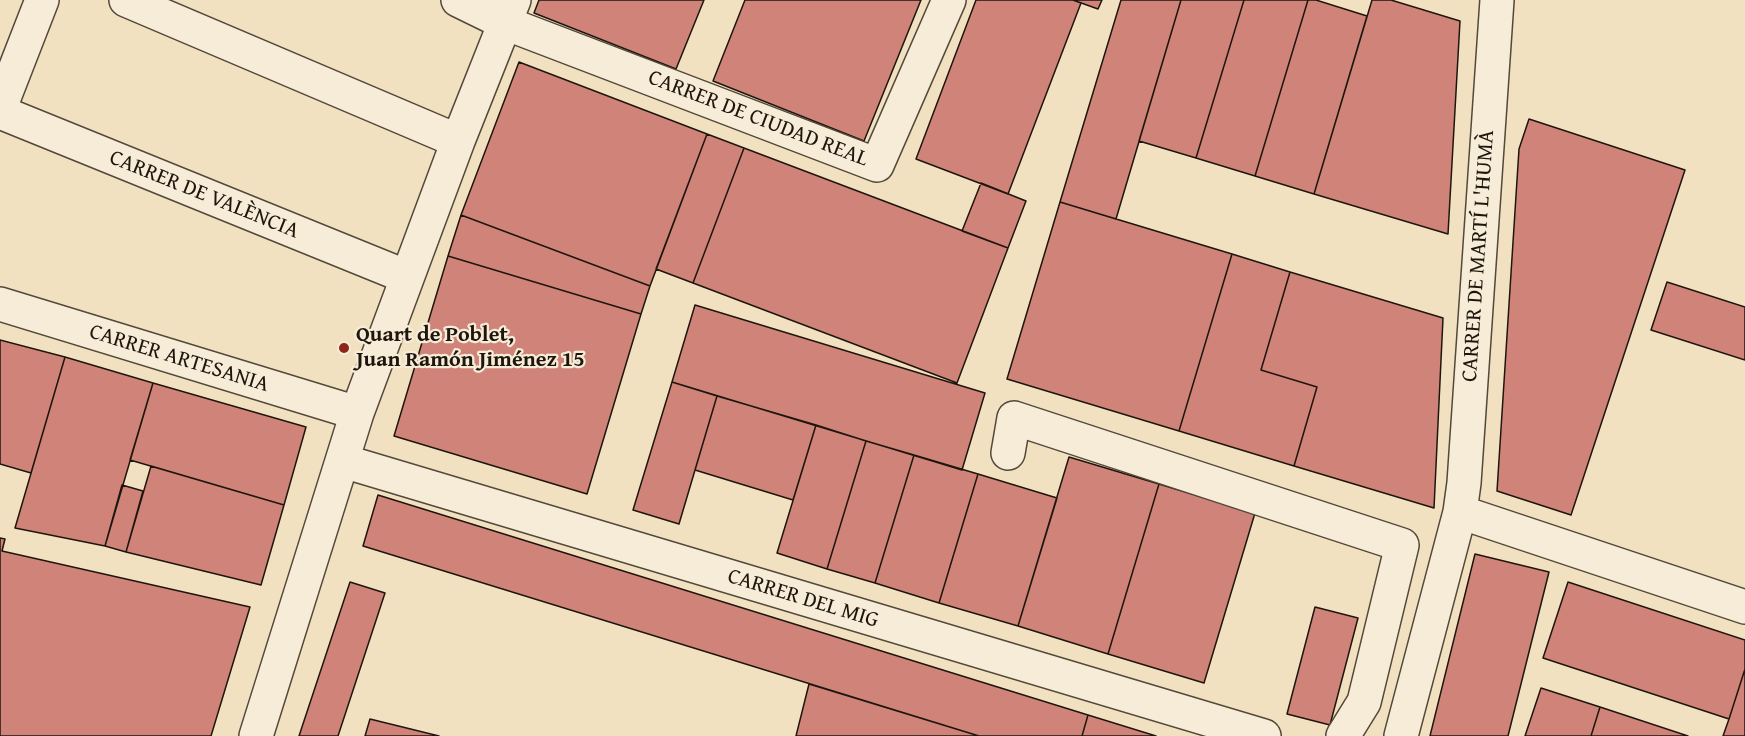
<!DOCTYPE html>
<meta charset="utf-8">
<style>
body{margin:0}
canvas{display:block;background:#f2e1c1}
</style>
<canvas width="1745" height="736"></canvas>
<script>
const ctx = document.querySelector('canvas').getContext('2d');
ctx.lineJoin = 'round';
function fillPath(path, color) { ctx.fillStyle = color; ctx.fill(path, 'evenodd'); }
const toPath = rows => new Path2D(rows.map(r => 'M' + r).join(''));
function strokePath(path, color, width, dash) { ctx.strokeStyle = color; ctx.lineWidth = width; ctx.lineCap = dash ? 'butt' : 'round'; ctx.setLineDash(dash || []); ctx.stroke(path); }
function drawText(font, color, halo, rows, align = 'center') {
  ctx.font = font + ' "Gentium Book Plus",serif'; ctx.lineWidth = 4.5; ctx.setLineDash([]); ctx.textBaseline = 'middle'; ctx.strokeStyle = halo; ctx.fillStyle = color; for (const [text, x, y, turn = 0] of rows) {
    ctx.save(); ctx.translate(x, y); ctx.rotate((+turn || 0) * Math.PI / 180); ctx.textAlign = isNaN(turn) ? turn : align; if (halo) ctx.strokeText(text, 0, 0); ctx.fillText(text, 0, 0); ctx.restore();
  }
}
const building = toPath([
 [539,0,704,0,676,69,534,13,539,0],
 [745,0,921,0,864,141,713,81,745,0],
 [976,0,1073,0,1081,3,1008,194,916,159,976,0],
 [1073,0,1102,0,1098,9,1073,0],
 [1121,0,1181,0,1116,219,1060,202,1121,0],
 [1181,0,1244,0,1196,158,1139,141,1181,0],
 [1244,0,1308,0,1255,176,1196,158,1244,0],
 [1308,0,1316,0,1367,16,1314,194,1255,176,1308,0],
 [1372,0,1391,0,1460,21,1448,234,1314,194,1372,0],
 [519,62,707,134,650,286,461,215,519,62],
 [1529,119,1685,170,1571,515,1497,491,1519,149,1529,119],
 [707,134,744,148,693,283,656,269,707,134],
 [744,148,1008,248,957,383,693,283,744,148],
 [981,183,1026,201,1008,248,962,231,981,183],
 [1060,202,1232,254,1179,431,1007,379,1060,202],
 [461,215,650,286,641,314,448,256,461,215],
 [1232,254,1290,272,1261,370,1317,387,1294,466,1179,431,1232,254],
 [448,256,641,314,587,494,394,436,448,256],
 [1290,272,1443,318,1434,508,1294,466,1317,387,1261,370,1290,272],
 [1667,282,1745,307,1745,360,1651,330,1667,282],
 [695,305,985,393,962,470,672,382,695,305],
 [0,340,65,357,31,473,0,464,0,340],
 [65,357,153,383,105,546,15,528,65,357],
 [672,382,717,396,679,524,633,510,672,382],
 [153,383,306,427,284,505,130,460,153,383],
 [717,396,816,425,793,500,695,470,717,396],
 [816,425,866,441,827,569,777,553,816,425],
 [866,441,914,455,875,583,827,569,866,441],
 [914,455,978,474,939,603,875,583,914,455],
 [1069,457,1159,484,1108,654,1018,626,1069,457],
 [151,466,284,505,261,585,126,552,151,466],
 [978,474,1057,498,1018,626,939,603,978,474],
 [1159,484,1255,513,1204,683,1108,654,1159,484],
 [122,485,143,491,126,552,105,546,122,485],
 [378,495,1088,715,1082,736,979,736,363,546,378,495],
 [0,538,5,539,2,551,250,607,211,736,0,736,0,538],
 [1475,554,1549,572,1508,736,1430,736,1475,554],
 [350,582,385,593,338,736,299,736,350,582],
 [1568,582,1745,640,1745,669,1729,719,1543,658,1568,582],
 [1315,607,1358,618,1330,725,1287,714,1315,607],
 [1745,669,1745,736,1723,736,1729,719,1745,669],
 [809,684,979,736,796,736,809,684],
 [1541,688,1600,707,1591,736,1525,736,1541,688],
 [1600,707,1688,736,1591,736,1600,707],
 [1088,715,1156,736,1082,736,1088,715],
 [370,719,439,736,365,736,370,719]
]);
fillPath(building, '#cf8379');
strokePath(building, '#1e160d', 1.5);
const minor = toPath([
 [126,0,458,141],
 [458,0,505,23,877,165,949,0],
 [0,108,42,0],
 [0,112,407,277],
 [0,304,357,413],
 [1008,453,1014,418,1402,545,1364,702,1343,736],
 [343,461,1264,736],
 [1460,512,1745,607],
 [256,736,357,413,458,141,514,0],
 [1401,736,1460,512,1464,483,1497,0]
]);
strokePath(minor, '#53493a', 36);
strokePath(minor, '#f7ecd7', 33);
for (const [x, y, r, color] of [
 [344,348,6,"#8f2418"]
]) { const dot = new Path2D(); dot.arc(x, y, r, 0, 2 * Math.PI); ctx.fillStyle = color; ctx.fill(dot); strokePath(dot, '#f7ecd7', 2); }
drawText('22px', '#1e160d', '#f7ecd7', [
 ["CARRER DE CIUDAD REAL",758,119,21],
 ["CARRER DE VALÈNCIA",204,195,22],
 ["CARRER DE MARTÍ L'HUMÀ",1479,256,-86],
 ["CARRER ARTESANIA",179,359,17],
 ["CARRER DEL MIG",803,599,17]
]);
drawText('bold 22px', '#1e160d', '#f7ecd7', [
 ["Quart de Poblet,",356,335],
 ["Juan Ramón Jiménez 15",356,360]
], 'left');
</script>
